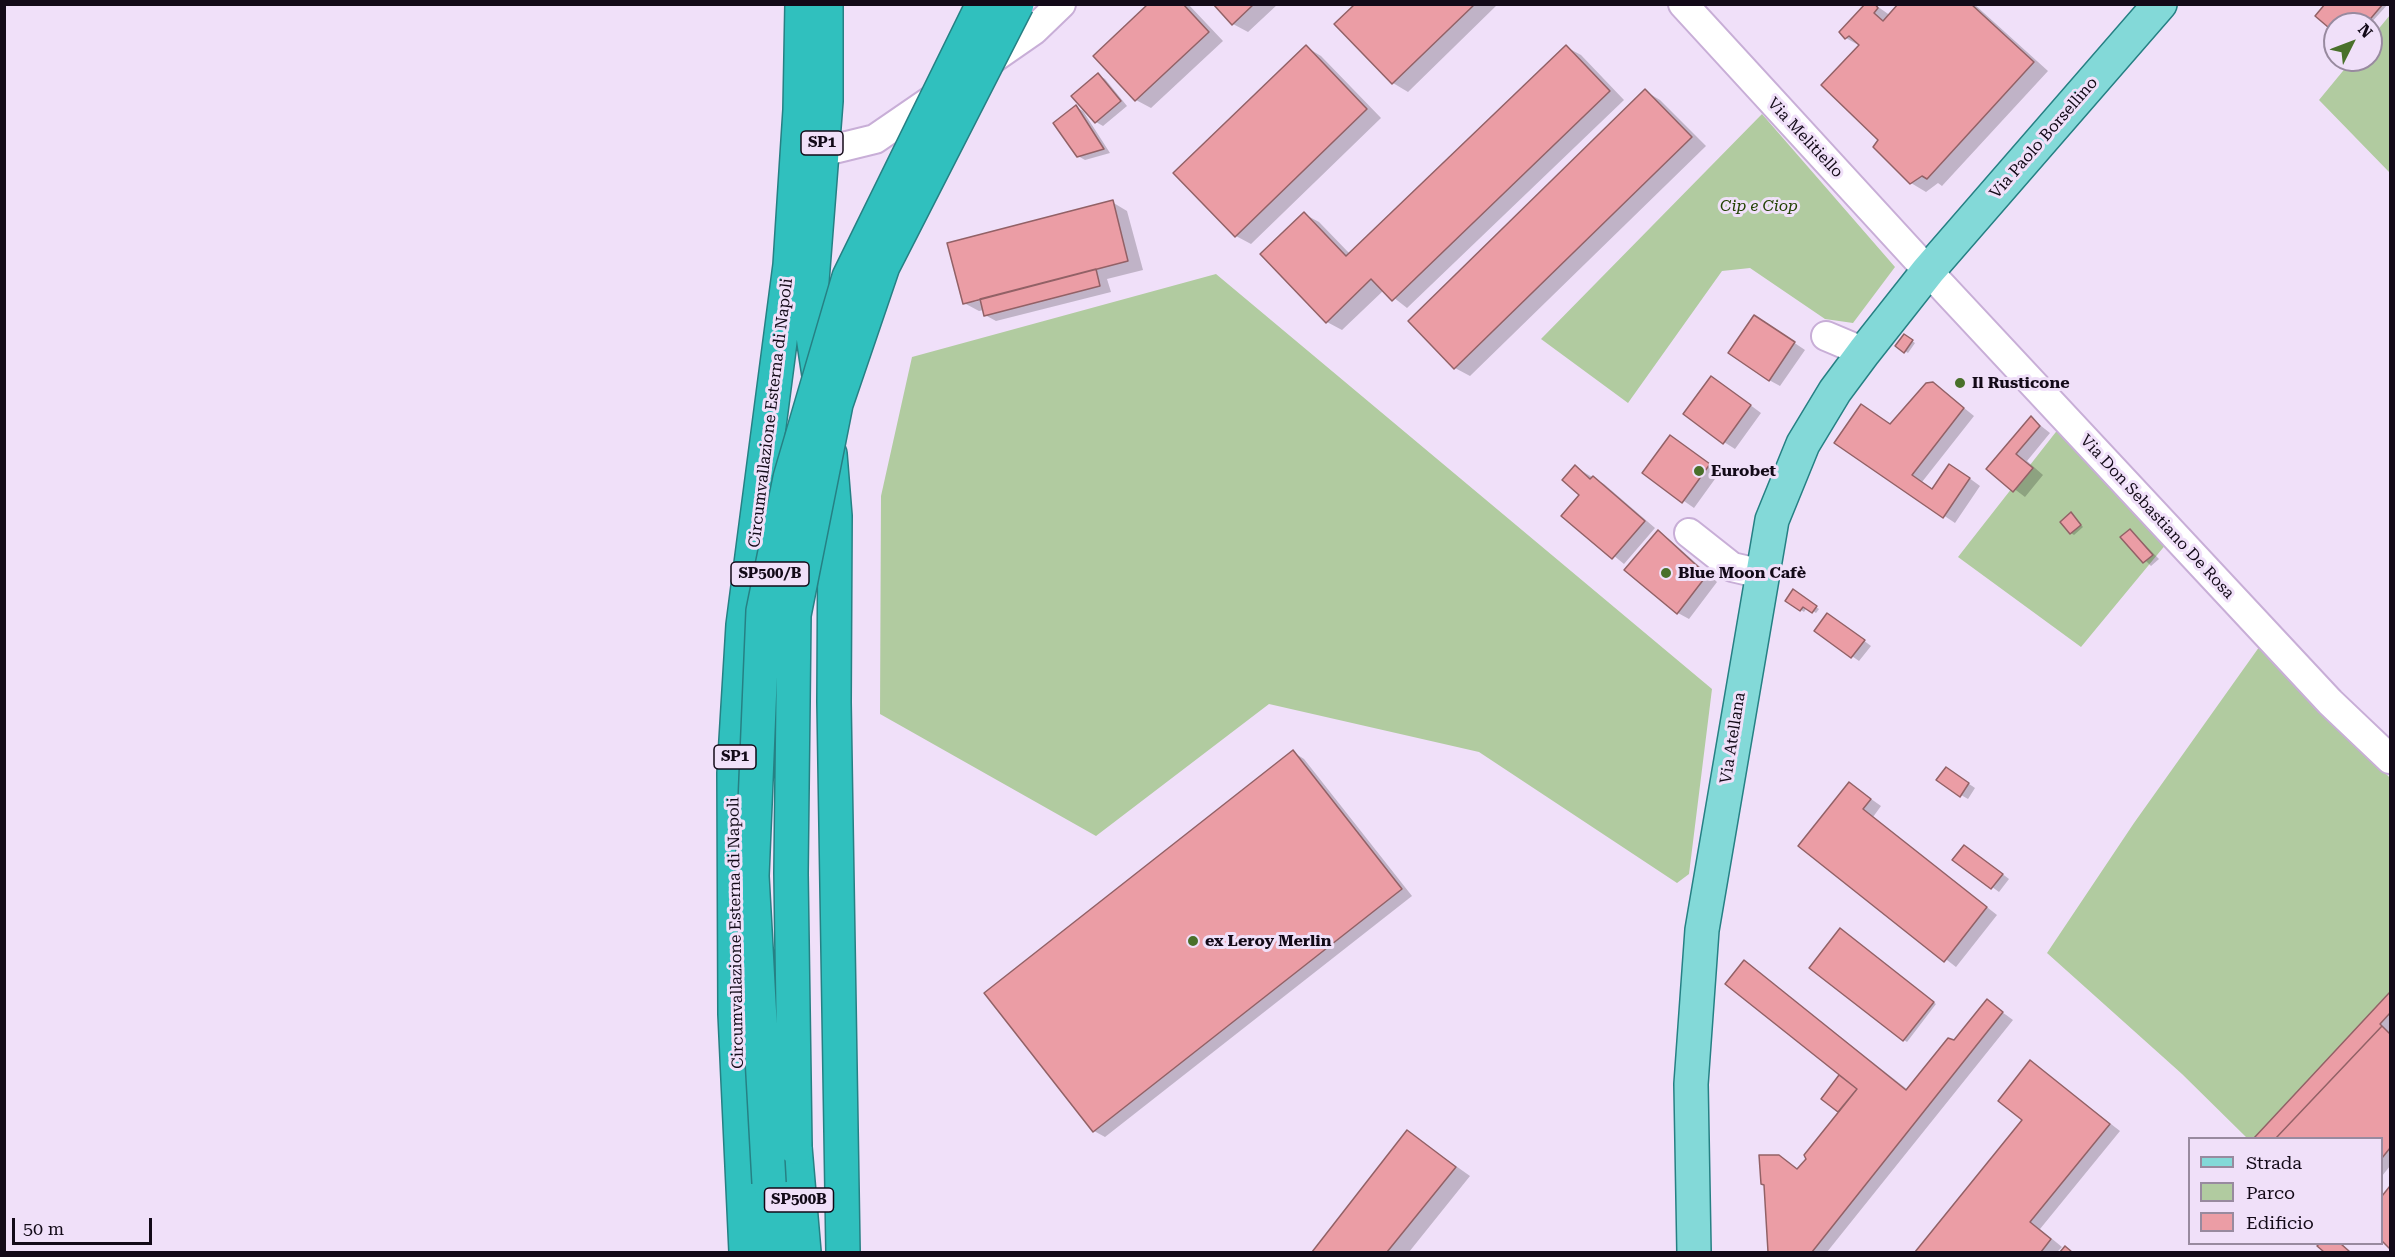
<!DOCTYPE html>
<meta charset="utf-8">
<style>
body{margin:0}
#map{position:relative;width:2395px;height:1257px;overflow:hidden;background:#f0e0f9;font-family:"Roboto Serif",serif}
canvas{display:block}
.frame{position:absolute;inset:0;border:6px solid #130a18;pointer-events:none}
.legend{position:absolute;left:2188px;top:1137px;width:195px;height:108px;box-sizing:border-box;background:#f0e0f9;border:2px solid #988a9f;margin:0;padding:8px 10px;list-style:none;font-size:18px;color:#130a18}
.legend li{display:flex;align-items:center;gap:12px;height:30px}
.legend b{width:30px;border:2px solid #988a9f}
.north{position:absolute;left:2323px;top:12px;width:60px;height:60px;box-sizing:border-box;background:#f0e0f9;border:2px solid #988a9f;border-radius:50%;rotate:48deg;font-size:16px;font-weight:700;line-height:24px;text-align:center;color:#130a18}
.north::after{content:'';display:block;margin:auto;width:21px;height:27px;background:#49702a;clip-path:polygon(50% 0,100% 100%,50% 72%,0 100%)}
.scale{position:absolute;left:12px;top:1218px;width:140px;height:27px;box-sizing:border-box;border:3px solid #130a18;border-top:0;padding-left:8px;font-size:18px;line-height:21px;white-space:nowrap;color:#130a18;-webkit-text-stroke:4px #f0e0f9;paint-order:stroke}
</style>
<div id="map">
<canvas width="2395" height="1257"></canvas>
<div class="frame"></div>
<ul class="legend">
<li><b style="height:8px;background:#83d9d8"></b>Strada</li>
<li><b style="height:16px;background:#b1cba0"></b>Parco</li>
<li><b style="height:16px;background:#eb9da5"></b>Edificio</li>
</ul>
<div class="north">N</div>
<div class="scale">50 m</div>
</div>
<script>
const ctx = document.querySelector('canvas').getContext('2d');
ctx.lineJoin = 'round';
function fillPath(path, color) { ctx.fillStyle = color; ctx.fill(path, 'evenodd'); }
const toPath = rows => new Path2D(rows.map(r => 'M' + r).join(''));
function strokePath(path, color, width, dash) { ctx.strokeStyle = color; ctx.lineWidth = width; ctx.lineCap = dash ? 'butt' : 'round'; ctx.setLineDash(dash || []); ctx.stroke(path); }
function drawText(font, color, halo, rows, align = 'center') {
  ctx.font = font + ' "Roboto Serif",serif'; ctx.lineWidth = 6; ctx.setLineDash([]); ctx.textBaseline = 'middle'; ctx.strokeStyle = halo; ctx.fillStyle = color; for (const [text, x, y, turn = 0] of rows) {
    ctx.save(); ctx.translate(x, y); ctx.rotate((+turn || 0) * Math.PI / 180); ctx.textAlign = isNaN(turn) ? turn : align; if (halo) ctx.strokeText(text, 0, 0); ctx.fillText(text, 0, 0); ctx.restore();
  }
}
fillPath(toPath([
 [2390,15,2390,173,2319,100,2352,60,2371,60,2371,38],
 [1762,114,1895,267,1853,323,1825,319,1750,268,1722,271,1628,403,1541,339],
 [1216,274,1712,689,1689,874,1677,883,1479,752,1269,704,1096,836,880,714,881,496,912,357],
 [2059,428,2167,543,2081,647,1958,557],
 [2262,643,2390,778,2390,996,2260,1138,2247,1138,2182,1074,2047,953,2134,823]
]), '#b1cba0');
fillPath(toPath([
 [1150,4,1188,4,1223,41,1151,108,1136,100],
 [1215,4,1278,4,1248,32,1233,24],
 [1357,4,1498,4,1408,92,1393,83],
 [1874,4,1891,16,1900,4,1974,4,2048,71,1942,186,1938,183,1926,192,1911,183,1880,140,1860,46,1846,38],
 [2327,4,2388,4,2370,24,2335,24,2335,31],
 [1306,47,1321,56,1381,118,1251,244,1236,236],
 [1566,47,1581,55,1624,100,1407,308,1384,290,1342,330,1327,322,1304,214,1319,222,1350,254],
 [1098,75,1105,79,1127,106,1103,126,1096,122],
 [1645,91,1660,100,1706,146,1470,376,1455,368],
 [1076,107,1083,111,1110,153,1085,160,1078,156],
 [1112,202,1127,211,1143,270,1107,279,1111,292,996,321,985,315,984,310,979,311,964,303],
 [1012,293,974,302,974,299],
 [1765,323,1805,350,1780,386,1769,380],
 [1905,336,1915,343,1908,353,1897,346],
 [1933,383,1974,416,1922,482,1933,490,1961,472,1980,486,1955,523,1836,443,1891,425],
 [1722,384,1761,413,1735,449,1724,442],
 [2031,418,2050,433,2027,461,2043,475,2025,497,1988,469],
 [1681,444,1720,472,1694,508,1644,473],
 [1575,467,1604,484,1655,528,1624,564,1564,515,1581,495],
 [2071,514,2083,527,2074,535,2071,533],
 [2130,530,2159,559,2151,566,2122,537],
 [1658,532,1669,539,1717,582,1689,619,1678,613],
 [1793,591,1819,609,1816,613,1807,607,1804,612,1787,600],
 [1835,619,1871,646,1859,661,1816,631],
 [1293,752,1304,759,1412,896,1105,1137,1094,1131],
 [1953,773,1975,788,1968,799,1961,795],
 [1850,784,1881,806,1873,817,1997,915,1956,967,1800,846],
 [1971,850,2009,879,1999,892,1954,859],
 [1843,932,1936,1004,1907,1042,1904,1040],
 [1745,962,1908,1090,1955,1042,1987,1001,2013,1020,1827,1252,1769,1252,1766,1185,1779,1157,1799,1170,1841,1112,1823,1099,1841,1075],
 [2390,994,2390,1166,2382,1176,2382,1138,2256,1138],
 [2031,1062,2120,1131,2040,1229,2062,1247,2057,1252,1916,1252,2024,1120],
 [1408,1132,1470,1176,1409,1252,1314,1252],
 [2390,1188,2390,1247,2382,1239,2382,1198],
 [2321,1244,2342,1244,2351,1252,2326,1252,2319,1246]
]), '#0003');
const building = toPath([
 [1148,4,1183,4,1209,32,1135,101,1093,56,1148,4],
 [1213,4,1254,4,1232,25,1213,4],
 [1355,4,1475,4,1392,84,1334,24,1355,4],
 [1865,4,1875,4,1878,8,1874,13,1883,21,1898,4,1971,4,2034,62,1927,179,1922,176,1910,184,1873,147,1878,140,1821,85,1859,45,1849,36,1845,39,1839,32,1865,4],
 [2325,4,2383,4,2366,24,2335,24,2335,33,2315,16,2325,4],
 [1306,45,1367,109,1235,237,1173,173,1306,45],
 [1566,45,1610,91,1392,301,1371,279,1326,323,1260,254,1304,212,1346,256,1566,45],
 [1098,73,1121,101,1095,123,1071,96,1098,73],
 [1645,89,1692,137,1454,369,1408,321,1645,89],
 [1076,105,1104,149,1077,157,1053,123,1076,105],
 [1113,200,1128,261,963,304,947,243,1113,200],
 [1096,269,1100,286,984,316,980,299,1096,269],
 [1754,315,1795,342,1769,381,1728,353,1754,315],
 [1904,334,1913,340,1904,353,1895,346,1904,334],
 [1711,376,1751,405,1723,444,1683,414,1711,376],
 [1933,382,1964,408,1912,475,1932,489,1949,464,1970,478,1943,518,1834,443,1861,404,1890,424,1926,383,1933,382],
 [2031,416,2040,426,2016,454,2033,468,2013,492,1986,469,2031,416],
 [1670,435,1710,464,1682,503,1642,473,1670,435],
 [1575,465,1590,479,1593,476,1645,521,1612,559,1561,516,1579,495,1562,480,1575,465],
 [2071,512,2081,525,2070,534,2060,522,2071,512],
 [2130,529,2153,555,2143,563,2120,537,2130,529],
 [1658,530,1707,575,1677,614,1624,570,1658,530],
 [1793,589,1817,606,1812,613,1803,607,1800,611,1785,601,1793,589],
 [1827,613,1865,640,1851,658,1814,631,1827,613],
 [1293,750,1402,889,1093,1132,984,993,1293,750],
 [1946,767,1969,783,1960,797,1936,780,1946,767],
 [1849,782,1871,799,1863,809,1987,907,1944,962,1798,846,1849,782],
 [1964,845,2003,874,1991,889,1952,860,1964,845],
 [1840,928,1934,1002,1903,1041,1809,968,1840,928],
 [1744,960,1906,1090,1948,1038,1954,1040,1987,999,2003,1012,1812,1252,1768,1252,1764,1185,1761,1184,1759,1155,1779,1155,1797,1169,1806,1159,1804,1155,1857,1089,1725,984,1744,960],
 [2390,992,2390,1013,2380,1024,2382,1026,2276,1138,2254,1138,2390,992],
 [2382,1026,2390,1034,2390,1148,2382,1158,2382,1138,2276,1138,2382,1026],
 [2030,1060,2110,1124,2030,1222,2051,1239,2041,1252,1915,1252,2022,1120,1998,1101,2030,1060],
 [1839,1075,1857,1089,1838,1112,1821,1099,1839,1075],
 [1407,1130,1456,1167,1387,1252,1312,1252,1407,1130],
 [2390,1186,2390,1249,2382,1241,2382,1196,2390,1186],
 [2319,1244,2341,1244,2350,1252,2324,1252,2317,1246,2319,1244],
 [2065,1246,2072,1252,2060,1252,2065,1246]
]);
fillPath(building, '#eb9da5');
strokePath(building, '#926166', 1.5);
const minor = toPath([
 [1683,4,1928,271,2330,702,2390,759],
 [985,64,1034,30,1061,4],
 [822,152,875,139,942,93],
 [1826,336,1864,352],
 [1689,533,1732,567,1762,574]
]);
const major = toPath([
 [1694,1252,1691,1084,1702,930,1772,520,1803,444,1835,391,1864,352,1928,271,2160,4]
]);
const highway = toPath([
 [820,382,813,336,812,281,826,101,826,4],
 [830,454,835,516,834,702,843,1252],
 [795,1147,804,1252],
 [769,1183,776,1252],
 [746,1252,735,1014,734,773,743,625,790,265,800,110,802,4]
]);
strokePath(minor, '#c8aed7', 32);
strokePath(major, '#268084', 36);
strokePath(highway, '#268084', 36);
strokePath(minor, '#fff', 28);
strokePath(major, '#83d9d8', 33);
strokePath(highway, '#30c0be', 33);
const highwayBridge = toPath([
 [795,1147,791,873,794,615,836,404,883,266,1017,4],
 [769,1183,752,876,763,611,790,478,849,277,983,4]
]);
strokePath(highwayBridge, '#268084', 36, []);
strokePath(highwayBridge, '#30c0be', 33);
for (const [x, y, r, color] of [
 [1960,383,6,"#49702a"],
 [1699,471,6,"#49702a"],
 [1666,573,6,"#49702a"],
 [1193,941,6,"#49702a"]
]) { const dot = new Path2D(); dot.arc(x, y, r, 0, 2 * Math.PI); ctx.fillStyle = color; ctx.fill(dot); strokePath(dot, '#f0e0f9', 2); }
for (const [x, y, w] of [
 [822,143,42],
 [770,574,78],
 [735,757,42],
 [799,1200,69]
]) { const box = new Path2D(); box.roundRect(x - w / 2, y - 12, w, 24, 4.5); ctx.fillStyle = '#f0e0f9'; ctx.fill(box); strokePath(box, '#130a18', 1.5); }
drawText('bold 15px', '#130a18', null, [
 ["SP1",822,143],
 ["SP500/B",770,574],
 ["SP1",735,757],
 ["SP500B",799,1200]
]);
drawText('16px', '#130a18', '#f0e0f9', [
 ["Via Melitiello",1805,138,47],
 ["Via Paolo Borsellino",2044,138,-49],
 ["Circumvallazione Esterna di Napoli",771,413,-83],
 ["Via Don Sebastiano De Rosa",2157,517,47],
 ["Via Atellana",1733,738,-81],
 ["Circumvallazione Esterna di Napoli",736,933,-91]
]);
drawText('italic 16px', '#214100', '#f0e0f9', [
 ["Cip e Ciop",1759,206]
]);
drawText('bold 16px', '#130a18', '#f0e0f9', [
 ["Il Rusticone",1972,383],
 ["Eurobet",1711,471],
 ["Blue Moon Cafè",1678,573],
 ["ex Leroy Merlin",1205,941]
], 'left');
</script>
